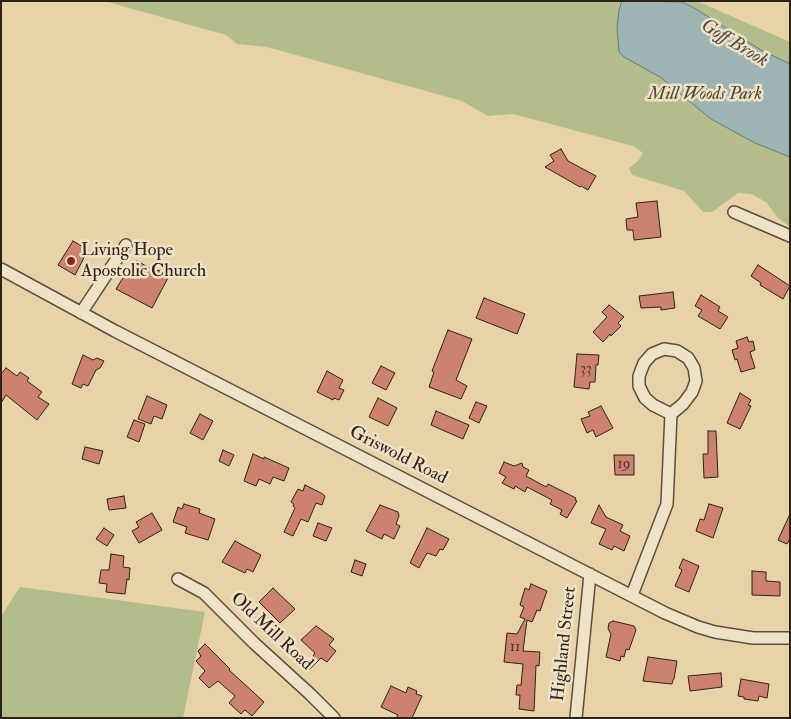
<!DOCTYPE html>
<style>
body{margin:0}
#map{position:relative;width:791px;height:719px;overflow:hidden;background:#e8d3a9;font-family:"IM FELL Double Pica",serif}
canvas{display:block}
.frame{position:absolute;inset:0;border:2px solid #2e2118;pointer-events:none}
</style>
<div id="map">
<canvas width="791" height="719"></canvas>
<div class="frame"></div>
</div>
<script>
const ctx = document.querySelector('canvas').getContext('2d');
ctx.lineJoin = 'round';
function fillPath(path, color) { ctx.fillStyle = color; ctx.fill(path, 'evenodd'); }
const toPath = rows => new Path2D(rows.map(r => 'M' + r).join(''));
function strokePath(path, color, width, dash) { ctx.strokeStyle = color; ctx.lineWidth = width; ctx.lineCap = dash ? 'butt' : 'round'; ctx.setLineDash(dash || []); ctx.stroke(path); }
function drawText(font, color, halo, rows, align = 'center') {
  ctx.font = font + ' "IM FELL Double Pica",serif'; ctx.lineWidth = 5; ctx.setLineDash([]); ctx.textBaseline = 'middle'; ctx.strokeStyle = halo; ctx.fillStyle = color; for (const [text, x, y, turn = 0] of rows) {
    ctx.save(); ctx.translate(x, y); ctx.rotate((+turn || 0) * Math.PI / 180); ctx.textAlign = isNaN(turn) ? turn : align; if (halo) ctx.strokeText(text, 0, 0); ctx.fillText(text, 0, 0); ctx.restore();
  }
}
fillPath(toPath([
 [104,1,697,1,790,42,790,227,777,217,766,202,751,194,738,193,712,212,703,212,684,191,632,175,629,168,638,161,643,153,633,146,513,114,488,116,462,101,267,47,237,44,226,35],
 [20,587,205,612,183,718,1,718,1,616]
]), '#b2bd8b');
const water = toPath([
 [622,1,682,2,696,9,761,50,790,64,790,157,755,143,711,119,660,77,624,57,619,52,617,27,619,10,622,1]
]);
fillPath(water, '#9db4b5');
strokePath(water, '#717976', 1);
const building = toPath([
 [561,149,568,161,596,176,588,190,581,186,580,187,545,167,554,161,550,155,561,149],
 [657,201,661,237,634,240,633,230,627,230,626,219,638,217,636,203,657,201],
 [73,241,88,250,75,275,58,265,73,241],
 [137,261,157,272,158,270,169,276,152,308,116,289,126,273,130,275,137,261],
 [758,265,790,286,783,299,760,285,761,283,751,276,758,265],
 [673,292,675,308,661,310,661,307,641,308,639,296,673,292],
 [701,295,720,307,718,311,728,317,720,329,698,316,702,310,695,306,701,295],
 [484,298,525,314,517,334,476,318,484,298],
 [609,305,624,317,618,323,621,326,611,336,610,334,603,342,593,332,607,317,602,312,609,305],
 [448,330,472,339,456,380,467,386,461,399,429,387,434,372,432,371,448,330],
 [747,337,749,342,753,341,755,350,750,352,755,368,741,372,737,359,735,360,732,350,738,348,736,341,747,337],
 [577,354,599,355,598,365,596,365,595,382,590,382,589,389,574,387,577,354],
 [83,355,93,360,97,358,104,361,100,368,96,370,88,386,83,384,81,388,72,384,83,355],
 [381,366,395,373,386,390,372,383,381,366],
 [6,368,17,376,20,372,29,378,27,381,42,392,38,397,49,404,37,420,6,395,1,403,1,374,6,368],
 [327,371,343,380,339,388,344,390,339,400,334,398,333,400,317,392,327,371],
 [740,393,751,400,748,405,751,406,740,429,727,423,740,393],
 [147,396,167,405,162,419,154,416,151,424,138,419,147,396],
 [378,398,397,408,388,426,369,417,378,398],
 [476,402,487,406,479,423,469,418,476,402],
 [601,406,613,428,596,437,593,430,587,433,581,419,590,416,588,412,601,406],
 [436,411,469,425,463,439,431,425,436,411],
 [200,414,213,421,203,440,190,433,200,414],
 [134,420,145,424,139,442,127,437,134,420],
 [708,431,716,431,718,477,704,478,703,454,708,454,708,431],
 [85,447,103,451,99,464,82,459,85,447],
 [223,450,234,455,229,466,219,461,223,450],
 [253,454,264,459,264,457,289,468,284,481,273,477,270,484,259,479,256,486,244,481,253,454],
 [614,455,634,455,634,475,615,475,614,455],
 [504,462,514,466,522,463,523,467,529,470,526,476,546,487,548,484,576,498,575,500,577,501,567,518,560,514,562,510,550,504,552,500,527,487,525,492,515,486,514,489,502,483,506,477,499,473,504,462],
 [305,485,321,493,325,496,322,505,316,503,308,522,301,519,293,536,284,532,295,508,293,506,294,504,291,502,298,489,303,491,305,485],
 [124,496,126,508,109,510,107,499,124,496],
 [184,504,200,509,199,513,215,519,208,540,185,533,187,527,173,522,178,507,182,509,184,504],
 [709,504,723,508,713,538,696,531,700,519,704,520,709,504],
 [380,505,398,512,399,516,396,524,400,526,394,539,384,534,382,539,366,531,380,505],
 [599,505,606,517,623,525,620,531,630,536,624,551,614,546,612,550,599,544,606,529,591,523,599,505],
 [152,513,162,530,139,543,132,531,139,527,136,522,152,513],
 [790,514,790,539,787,544,778,540,790,514],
 [318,523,332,528,326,541,313,536,318,523],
 [104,528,114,535,107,546,96,539,104,528],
 [427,528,449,539,443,550,440,549,436,556,427,553,419,568,410,563,427,528],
 [235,541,261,555,253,572,247,569,245,573,222,562,235,541],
 [111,554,124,556,123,567,130,568,129,580,127,579,125,594,106,592,107,584,99,583,101,570,109,570,111,554],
 [683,559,699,566,689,592,675,586,682,570,679,568,683,559],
 [355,560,366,564,362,576,351,572,355,560],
 [752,571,766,572,766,581,780,582,780,596,752,595,752,571],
 [531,584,547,591,540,611,537,610,532,622,527,620,523,651,540,652,539,666,536,665,534,711,519,709,520,695,516,695,517,685,521,685,523,664,504,662,507,633,517,634,525,619,520,617,524,607,520,605,525,588,529,590,531,584],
 [273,588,295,609,280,623,259,602,273,588],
 [613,621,634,626,636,630,629,650,626,649,624,657,621,656,620,661,606,657,611,634,608,629,609,623,613,621],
 [316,626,334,639,329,645,336,651,327,662,321,658,309,670,306,667,315,653,301,640,316,626],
 [205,644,230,669,229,670,264,702,252,716,245,710,241,714,229,703,235,696,218,681,209,688,199,678,205,671,196,661,201,656,198,651,205,644],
 [648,657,677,661,674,679,673,680,672,684,643,681,648,657],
 [721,673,722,687,690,691,688,676,721,673],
 [741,679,769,684,767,698,759,696,758,701,744,699,744,697,738,696,741,679],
 [391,686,406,693,408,687,417,691,416,694,422,696,412,718,396,718,398,715,381,707,391,686]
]);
fillPath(building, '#cd8270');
strokePath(building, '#2e2118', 1);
const minor = toPath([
 [734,212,790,236],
 [1,269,115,331,665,613,698,627,715,632,753,638,790,638],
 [81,313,126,245],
 [178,579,204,593,254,643,310,694,334,718],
 [632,595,667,504,671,414,653,405,645,398,639,386,639,376,644,363,652,354,664,349,677,351,688,358,694,368,696,381,692,392,683,404,671,414],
 [576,718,590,574]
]);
strokePath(minor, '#5c4e3c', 14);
strokePath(minor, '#f0e2c7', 11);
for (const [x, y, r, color] of [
 [71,261,5,"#8f2418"]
]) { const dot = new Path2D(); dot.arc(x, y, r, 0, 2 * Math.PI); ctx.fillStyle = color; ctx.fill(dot); strokePath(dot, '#f0e2c7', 2); }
drawText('15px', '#56392e', null, [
 ["33",586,370],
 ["19",624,465],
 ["11",515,648]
]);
drawText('italic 18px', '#4f4835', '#f0e2c7', [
 ["Mill Woods Park",705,95]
]);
drawText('18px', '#2e2118', '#f0e2c7', [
 ["Living Hope",81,251],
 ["Apostolic Church",81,272]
], 'left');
drawText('18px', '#2e2118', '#f0e2c7', [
 ["Griswold Road",398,456,27],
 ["Old Mill Road",271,632,43],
 ["Highland Street",565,644,-84]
]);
drawText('italic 19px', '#4f4d47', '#f0e2c7', [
 ["Goff Brook",734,44,31]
]);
</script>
